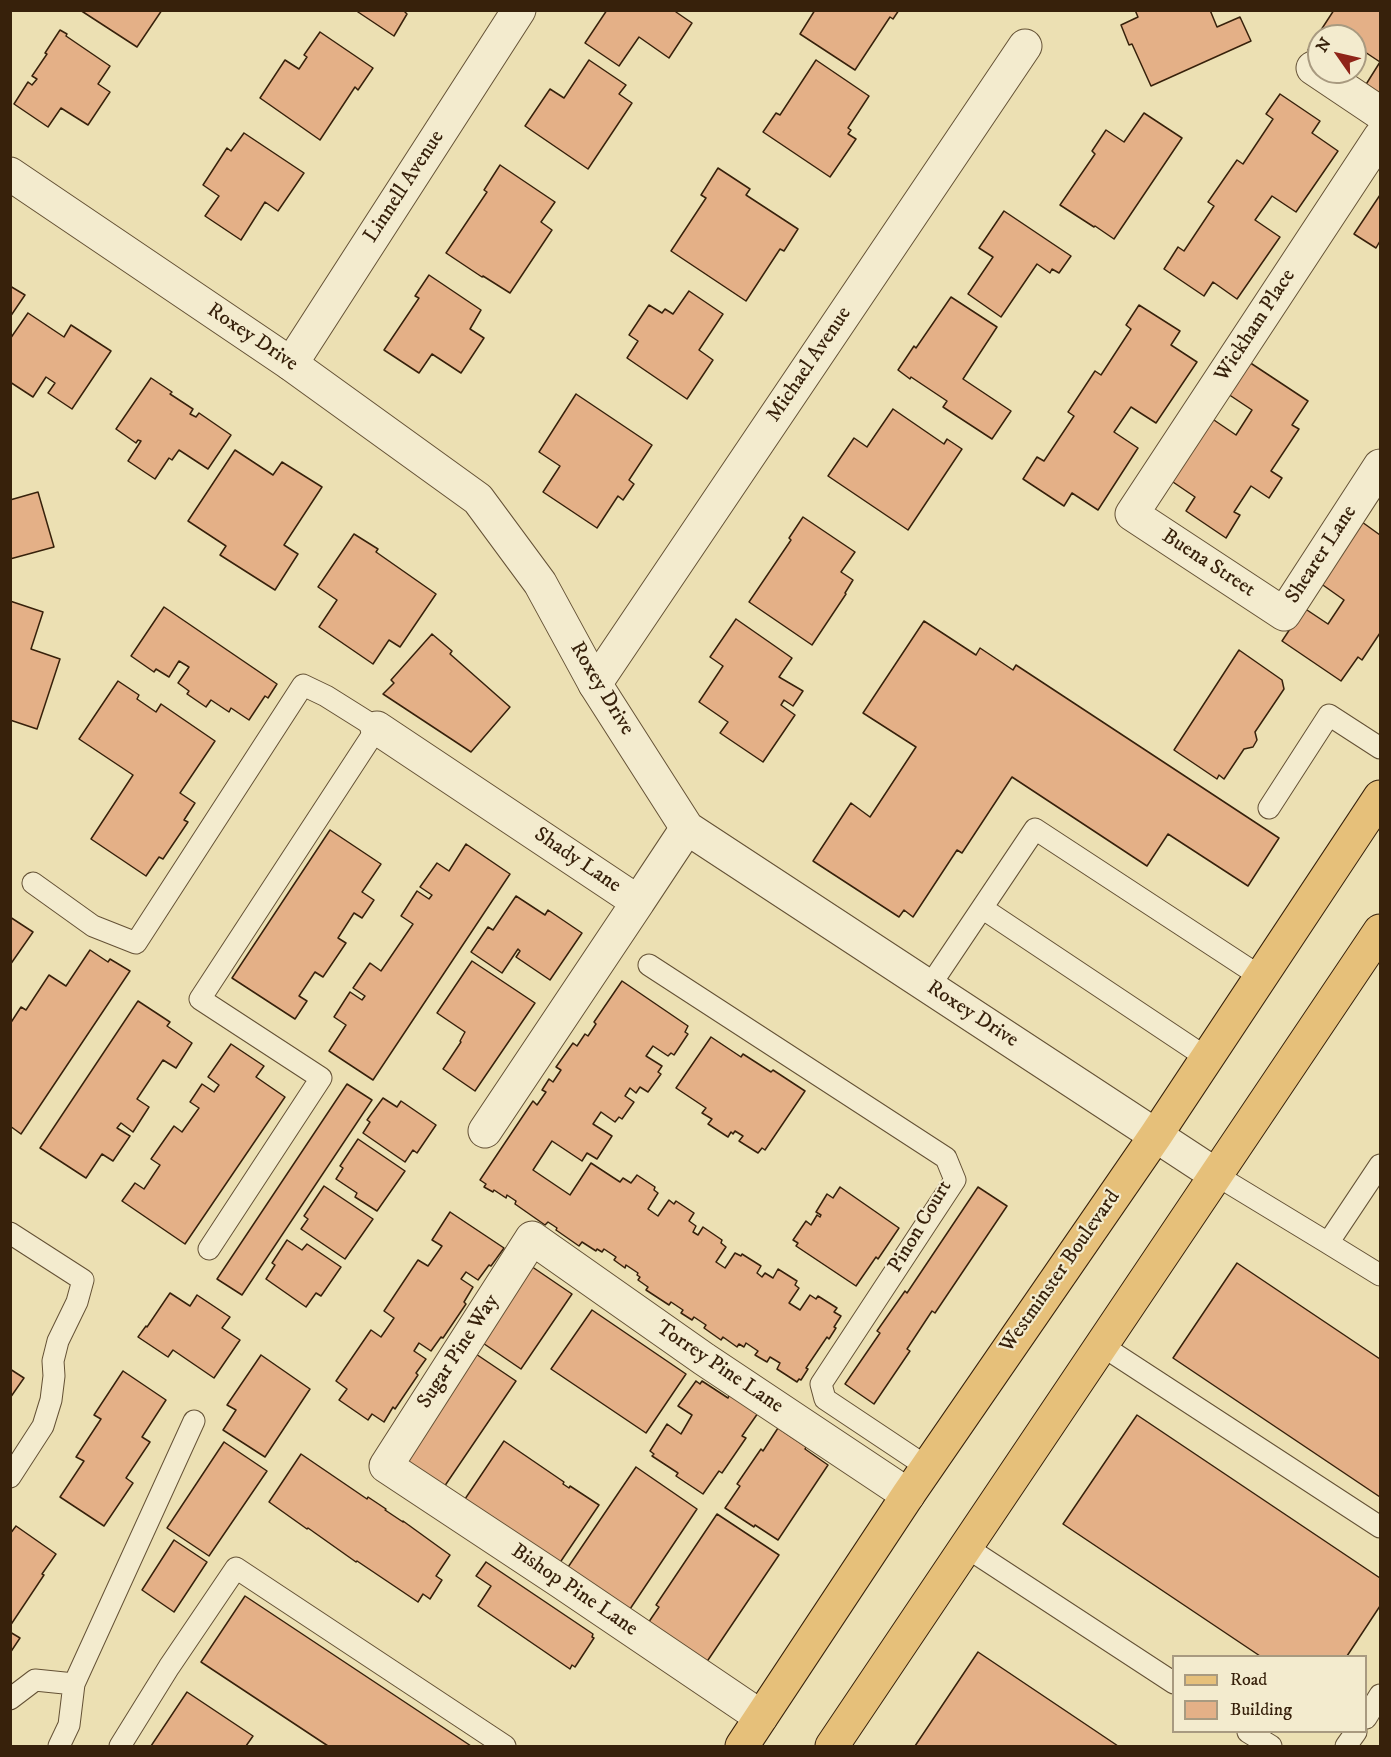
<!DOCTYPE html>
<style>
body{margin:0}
#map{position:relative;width:1391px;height:1757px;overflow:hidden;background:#ece0b3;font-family:"IM FELL DW Pica",serif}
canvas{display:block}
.frame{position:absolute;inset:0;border:12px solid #37210b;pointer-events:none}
.legend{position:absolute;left:1172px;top:1655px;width:195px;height:78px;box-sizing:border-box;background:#f3ebce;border:2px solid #a89a80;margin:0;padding:8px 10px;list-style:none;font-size:18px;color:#37210b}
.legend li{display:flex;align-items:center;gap:12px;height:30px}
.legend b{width:30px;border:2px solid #a89a80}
.north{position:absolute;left:1307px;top:24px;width:60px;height:60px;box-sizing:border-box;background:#f3ebce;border:2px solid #a89a80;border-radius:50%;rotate:304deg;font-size:16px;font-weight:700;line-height:24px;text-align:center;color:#37210b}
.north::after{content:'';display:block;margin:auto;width:21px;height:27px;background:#8f2418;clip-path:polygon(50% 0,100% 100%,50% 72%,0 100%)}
</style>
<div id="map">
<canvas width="1391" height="1757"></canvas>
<div class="frame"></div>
<ul class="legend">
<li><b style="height:8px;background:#e6c07a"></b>Road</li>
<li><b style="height:16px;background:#e4b087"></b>Building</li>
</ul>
<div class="north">N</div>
</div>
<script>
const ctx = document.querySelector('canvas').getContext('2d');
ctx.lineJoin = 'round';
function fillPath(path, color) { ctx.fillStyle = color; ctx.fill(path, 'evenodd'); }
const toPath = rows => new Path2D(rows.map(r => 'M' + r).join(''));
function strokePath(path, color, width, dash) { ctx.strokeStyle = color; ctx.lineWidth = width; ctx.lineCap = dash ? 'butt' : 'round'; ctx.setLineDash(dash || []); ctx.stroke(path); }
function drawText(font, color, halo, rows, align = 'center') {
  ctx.font = font + ' "IM FELL DW Pica",serif'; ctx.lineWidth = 4.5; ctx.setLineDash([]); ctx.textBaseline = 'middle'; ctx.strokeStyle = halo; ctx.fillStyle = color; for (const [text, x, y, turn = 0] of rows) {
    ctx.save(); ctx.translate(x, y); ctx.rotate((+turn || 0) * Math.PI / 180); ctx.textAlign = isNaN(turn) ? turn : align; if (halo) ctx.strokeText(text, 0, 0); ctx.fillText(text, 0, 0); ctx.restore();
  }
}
const building = toPath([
 [80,10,162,10,137,47,80,10],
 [355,10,406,10,405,12,407,14,394,36,355,10],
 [607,10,677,10,676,12,692,23,669,58,639,37,619,66,585,43,607,10],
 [815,10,899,10,893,19,890,17,855,70,800,34,815,10],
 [1135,10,1210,10,1217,27,1240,17,1251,41,1151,86,1132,44,1129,45,1121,25,1138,17,1135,10],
 [1334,10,1380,10,1380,62,1356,46,1355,47,1355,36,1319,36,1319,57,1308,50,1334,10],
 [60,30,67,34,66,36,110,66,98,84,110,92,88,125,61,108,48,127,14,104,28,82,32,85,37,79,32,76,47,54,45,53,60,30],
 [320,32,373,68,358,90,355,87,320,140,260,98,285,60,299,69,307,57,304,55,320,32],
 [589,60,626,85,619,94,632,103,588,169,525,126,550,89,564,98,589,60],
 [816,60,869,96,848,128,851,130,848,134,856,139,830,177,763,132,776,113,780,115,816,60],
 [1380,62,1380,96,1365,86,1380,62],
 [1280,94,1320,121,1312,133,1338,151,1296,212,1272,196,1255,220,1280,237,1237,299,1213,282,1204,296,1164,269,1178,247,1184,251,1214,206,1208,202,1237,160,1243,164,1273,119,1266,114,1280,94],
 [1144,113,1182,138,1114,239,1095,226,1094,227,1060,205,1095,154,1092,151,1106,130,1124,142,1144,113],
 [244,133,304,173,278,211,265,202,241,240,205,216,219,196,203,185,227,148,231,151,244,133],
 [500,165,555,202,541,222,552,230,510,293,483,276,482,277,446,253,487,192,484,190,500,165],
 [718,168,750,189,746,195,798,229,784,251,780,249,746,301,671,251,706,198,701,195,718,168],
 [1380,195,1380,241,1376,248,1354,234,1380,195],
 [1004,211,1071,256,1059,273,1052,269,1050,273,1037,264,1001,317,968,294,993,257,979,248,1004,211],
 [429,275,481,310,470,329,484,338,461,373,432,354,419,373,384,350,419,298,415,296,429,275],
 [10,286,25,295,10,317,10,286],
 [689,291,723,314,699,350,713,360,687,399,627,358,638,341,629,335,649,305,662,313,665,309,673,314,689,291],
 [951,297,997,327,963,379,1011,411,992,439,943,407,947,401,911,377,910,379,898,370,914,346,916,348,951,297],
 [1139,305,1180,331,1171,345,1197,362,1156,423,1131,407,1114,432,1138,448,1098,510,1072,493,1064,506,1023,479,1037,457,1044,461,1074,416,1068,412,1095,371,1101,375,1131,329,1126,325,1139,305],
 [28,313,64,337,71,325,111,351,72,409,48,393,55,383,46,377,33,397,10,382,10,339,28,313],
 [1249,362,1308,401,1292,425,1299,429,1271,471,1282,478,1269,498,1251,486,1234,512,1240,515,1226,538,1186,511,1195,497,1170,480,1211,418,1236,435,1252,410,1228,394,1249,362],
 [151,378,172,392,170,394,193,409,190,414,196,417,199,413,231,435,208,469,179,450,172,460,169,458,155,479,128,461,141,441,138,440,136,443,116,429,151,378],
 [576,394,652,445,629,480,634,484,623,500,618,496,597,528,543,492,560,466,539,452,576,394],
 [893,409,944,444,947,439,962,449,908,530,828,476,854,438,867,447,893,409],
 [235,450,273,475,282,462,322,487,284,545,298,554,275,590,220,555,226,546,188,521,235,450],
 [38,492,54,547,10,559,10,500,38,492],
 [803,517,855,552,841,572,853,580,845,593,846,594,812,645,749,602,791,540,789,538,803,517],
 [1362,522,1380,535,1380,633,1362,660,1358,657,1341,681,1282,641,1304,608,1328,624,1344,600,1320,583,1362,522],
 [354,534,378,549,376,552,436,594,400,647,389,640,373,664,319,627,337,600,318,587,354,534],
 [10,601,43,612,31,649,60,659,37,729,10,720,10,601],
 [164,607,277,684,268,698,265,696,249,720,231,708,229,712,211,700,206,707,187,694,189,691,178,683,189,667,179,661,169,677,156,669,154,672,131,656,164,607],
 [736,619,792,658,779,677,803,691,793,706,784,700,781,705,795,715,763,762,720,733,728,722,699,702,723,666,710,657,736,619],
 [924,621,976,655,980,648,1013,670,1016,665,1279,838,1248,886,1168,834,1147,866,1012,777,962,853,957,850,913,917,904,910,899,917,813,861,851,803,870,817,916,747,863,713,924,621],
 [432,634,452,651,450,654,510,707,471,752,383,694,394,683,391,680,432,634],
 [1239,650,1282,680,1284,689,1255,732,1257,740,1253,747,1244,749,1224,779,1219,775,1217,779,1174,750,1239,650],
 [118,681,139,695,137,699,156,712,161,704,215,741,180,793,195,803,184,820,188,822,163,859,159,857,146,876,91,839,133,775,79,739,118,681],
 [330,830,381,864,362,892,374,900,362,918,354,913,338,938,346,943,323,977,315,972,299,996,307,1001,295,1019,232,978,330,830],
 [466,844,510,874,373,1080,329,1051,346,1025,334,1017,350,992,362,1000,365,996,353,988,370,963,381,971,413,924,401,916,417,891,429,899,432,895,420,887,437,863,449,871,466,844],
 [516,896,545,915,548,910,582,933,550,980,516,957,520,951,518,949,502,973,471,952,488,927,493,930,516,896],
 [10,917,33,932,10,965,10,917],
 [90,950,108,962,110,959,130,971,21,1134,10,1126,10,1024,21,1007,26,1010,49,975,66,986,90,950],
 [472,961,535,1003,475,1091,443,1069,461,1042,460,1041,465,1032,437,1013,472,961],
 [622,981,688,1026,685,1032,688,1034,674,1055,671,1053,668,1056,653,1046,646,1056,662,1066,658,1072,661,1074,648,1092,640,1087,636,1093,630,1088,625,1096,634,1102,622,1119,619,1117,615,1122,601,1112,593,1124,612,1136,597,1159,587,1153,582,1161,552,1141,533,1170,570,1195,591,1163,620,1182,623,1178,631,1183,637,1175,655,1187,654,1190,658,1193,648,1209,658,1216,669,1200,674,1204,676,1201,694,1213,689,1221,696,1226,693,1232,698,1235,703,1227,722,1240,721,1243,726,1247,716,1262,725,1268,735,1253,741,1256,742,1254,761,1266,757,1273,762,1277,765,1273,773,1278,778,1269,797,1281,795,1285,799,1288,789,1303,800,1310,810,1295,816,1299,818,1296,837,1308,834,1312,841,1316,834,1327,836,1328,829,1339,827,1337,806,1368,808,1369,801,1380,799,1379,797,1382,777,1369,780,1363,770,1357,767,1362,755,1355,758,1351,746,1343,744,1347,739,1344,737,1347,723,1337,721,1340,704,1328,706,1325,694,1317,692,1320,681,1313,683,1310,671,1302,669,1305,646,1290,648,1287,638,1280,640,1277,637,1275,638,1273,626,1265,625,1268,614,1260,616,1257,604,1249,602,1252,597,1249,596,1251,582,1242,579,1246,556,1230,557,1228,548,1222,545,1225,515,1204,516,1201,507,1195,506,1198,494,1190,493,1192,484,1187,486,1184,480,1180,533,1101,537,1105,546,1092,542,1090,549,1079,553,1082,561,1070,556,1067,573,1043,577,1046,585,1034,588,1036,596,1024,594,1022,622,981],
 [138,1001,170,1022,167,1026,192,1043,176,1068,163,1060,137,1099,149,1107,133,1132,121,1123,117,1128,130,1136,113,1161,102,1154,86,1178,40,1148,138,1001],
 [711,1037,741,1057,743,1054,771,1072,773,1070,805,1091,765,1150,762,1148,758,1153,739,1141,743,1136,735,1131,733,1134,731,1132,728,1137,708,1124,712,1119,702,1113,706,1108,676,1088,711,1037],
 [231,1044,264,1066,256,1077,285,1097,185,1244,122,1201,135,1183,144,1189,160,1165,151,1159,174,1126,182,1132,199,1108,190,1102,202,1084,214,1092,219,1085,208,1077,231,1044],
 [347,1084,372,1100,242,1295,217,1279,347,1084],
 [383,1098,397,1107,401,1101,436,1125,417,1153,413,1150,405,1162,363,1133,370,1122,367,1120,383,1098],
 [358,1139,405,1171,377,1211,355,1197,357,1193,336,1179,343,1168,340,1166,358,1139],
 [324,1186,373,1219,345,1259,301,1229,308,1219,304,1216,324,1186],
 [840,1187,899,1228,878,1259,876,1257,856,1286,796,1246,798,1243,793,1240,806,1221,811,1225,817,1215,820,1217,821,1215,816,1212,827,1194,833,1198,840,1187],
 [978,1187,1007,1206,935,1313,932,1311,907,1349,910,1351,874,1404,845,1384,880,1333,877,1331,905,1291,907,1293,978,1187],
 [450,1212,504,1248,491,1266,489,1265,478,1280,466,1272,461,1279,473,1287,464,1302,466,1304,443,1338,441,1337,431,1351,419,1343,414,1351,426,1359,416,1373,418,1375,395,1409,393,1407,384,1422,372,1414,368,1420,339,1400,347,1389,336,1381,371,1330,381,1337,394,1318,384,1311,418,1260,428,1266,442,1246,432,1240,450,1212],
 [287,1240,302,1250,307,1244,341,1267,321,1296,316,1293,306,1307,266,1279,275,1265,272,1263,287,1240],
 [525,1262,572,1294,521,1369,474,1337,525,1262],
 [1237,1263,1380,1359,1380,1497,1173,1358,1237,1263],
 [170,1293,190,1306,197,1295,230,1317,222,1328,240,1340,214,1378,173,1350,168,1357,138,1337,146,1326,147,1327,170,1293],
 [592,1310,686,1374,646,1433,551,1369,592,1310],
 [467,1348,516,1381,442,1490,402,1463,467,1348],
 [261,1355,310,1389,265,1457,223,1430,236,1410,227,1405,261,1355],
 [10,1369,24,1378,10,1398,10,1369],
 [123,1371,166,1400,142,1437,150,1442,126,1478,133,1483,104,1526,60,1497,84,1461,76,1457,101,1419,94,1415,123,1371],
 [696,1381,700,1384,702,1381,728,1398,730,1394,758,1413,742,1436,746,1438,722,1473,719,1471,703,1494,676,1476,678,1473,652,1456,654,1454,650,1451,667,1424,681,1434,692,1415,678,1406,696,1381],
 [1137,1415,1380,1578,1380,1606,1347,1656,1260,1656,1063,1524,1137,1415],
 [778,1428,806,1447,805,1449,828,1465,778,1540,755,1525,754,1527,725,1508,740,1486,737,1484,761,1449,763,1451,778,1428],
 [504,1441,564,1482,563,1484,569,1488,570,1486,599,1505,559,1564,465,1499,504,1441],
 [224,1442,267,1471,209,1556,167,1528,224,1442],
 [301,1454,367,1499,368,1497,386,1509,385,1510,403,1522,403,1521,450,1555,436,1576,442,1580,430,1599,423,1594,418,1602,357,1561,356,1562,308,1528,307,1529,269,1502,301,1454],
 [636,1467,697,1509,624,1618,562,1576,636,1467],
 [717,1514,779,1555,706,1663,644,1629,659,1607,656,1605,717,1514],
 [16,1526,56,1554,42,1574,44,1575,10,1626,10,1534,16,1526],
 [174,1540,207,1562,174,1612,142,1590,174,1540],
 [486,1562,593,1634,592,1637,594,1638,575,1667,572,1665,570,1669,478,1606,491,1586,476,1576,486,1562],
 [245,1596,471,1746,328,1746,201,1662,245,1596],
 [10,1632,20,1638,10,1653,10,1632],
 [978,1652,1118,1746,915,1746,978,1652],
 [187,1692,253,1736,246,1746,151,1746,187,1692]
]);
fillPath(building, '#e4b087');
strokePath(building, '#37210b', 1.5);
const service = toPath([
 [1269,808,1329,715,1380,748],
 [33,883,93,926,136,943,303,685,326,696,377,728,200,999,321,1078,209,1249],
 [982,908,1207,1058],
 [649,965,946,1158,955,1180,821,1384,825,1399,927,1467],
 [929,987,1035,829,1261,977],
 [1216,1175,1328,1243,1380,1165],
 [10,1233,83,1280,77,1302,58,1341,53,1361,54,1376,51,1400,43,1426,10,1477],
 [1328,1243,1380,1275],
 [1101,1345,1380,1527],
 [966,1547,1174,1683],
 [74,1684,194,1421],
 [10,1699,35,1680,74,1684,69,1725,59,1746],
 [1366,1718,1380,1695],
 [1248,1732,1271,1746],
 [120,1746,169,1667,236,1568,505,1746],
 [1346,1746,1356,1732]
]);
const minor = toPath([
 [1313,68,1380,113],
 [1380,137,1132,514,1284,614,1380,466],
 [291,364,519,10],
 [595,684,1025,46],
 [377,728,638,902,485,1131],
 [638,902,687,828],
 [761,1717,560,1581,386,1466,532,1238,704,1359,908,1495]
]);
const tertiary = toPath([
 [10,174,291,364,478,499,540,583,595,684,687,828,1216,1175]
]);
const primary = toPath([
 [742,1746,908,1495,1156,1135,1380,797],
 [832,1746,1380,931]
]);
strokePath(service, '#645135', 23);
strokePath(minor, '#645135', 35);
strokePath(tertiary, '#645135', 35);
strokePath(primary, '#37210b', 35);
strokePath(service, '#f3ebce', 21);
strokePath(minor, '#f3ebce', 33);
strokePath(tertiary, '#f3ebce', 33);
strokePath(primary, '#e6c07a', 33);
drawText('21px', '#37210b', '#f3ebce', [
 ["Linnell Avenue",405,187,-57],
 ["Wickham Place",1256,326,-57],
 ["Roxey Drive",252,338,34],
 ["Michael Avenue",810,365,-56],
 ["Shearer Lane",1322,555,-57],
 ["Buena Street",1208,564,33],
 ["Roxey Drive",601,689,59],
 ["Shady Lane",577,861,34],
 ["Roxey Drive",972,1015,33],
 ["Pinon Court",921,1227,-59],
 ["Westminster Boulevard",1061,1272,-55],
 ["Sugar Pine Way",459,1352,-57],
 ["Torrey Pine Lane",719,1368,34],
 ["Bishop Pine Lane",574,1591,34]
]);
</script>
